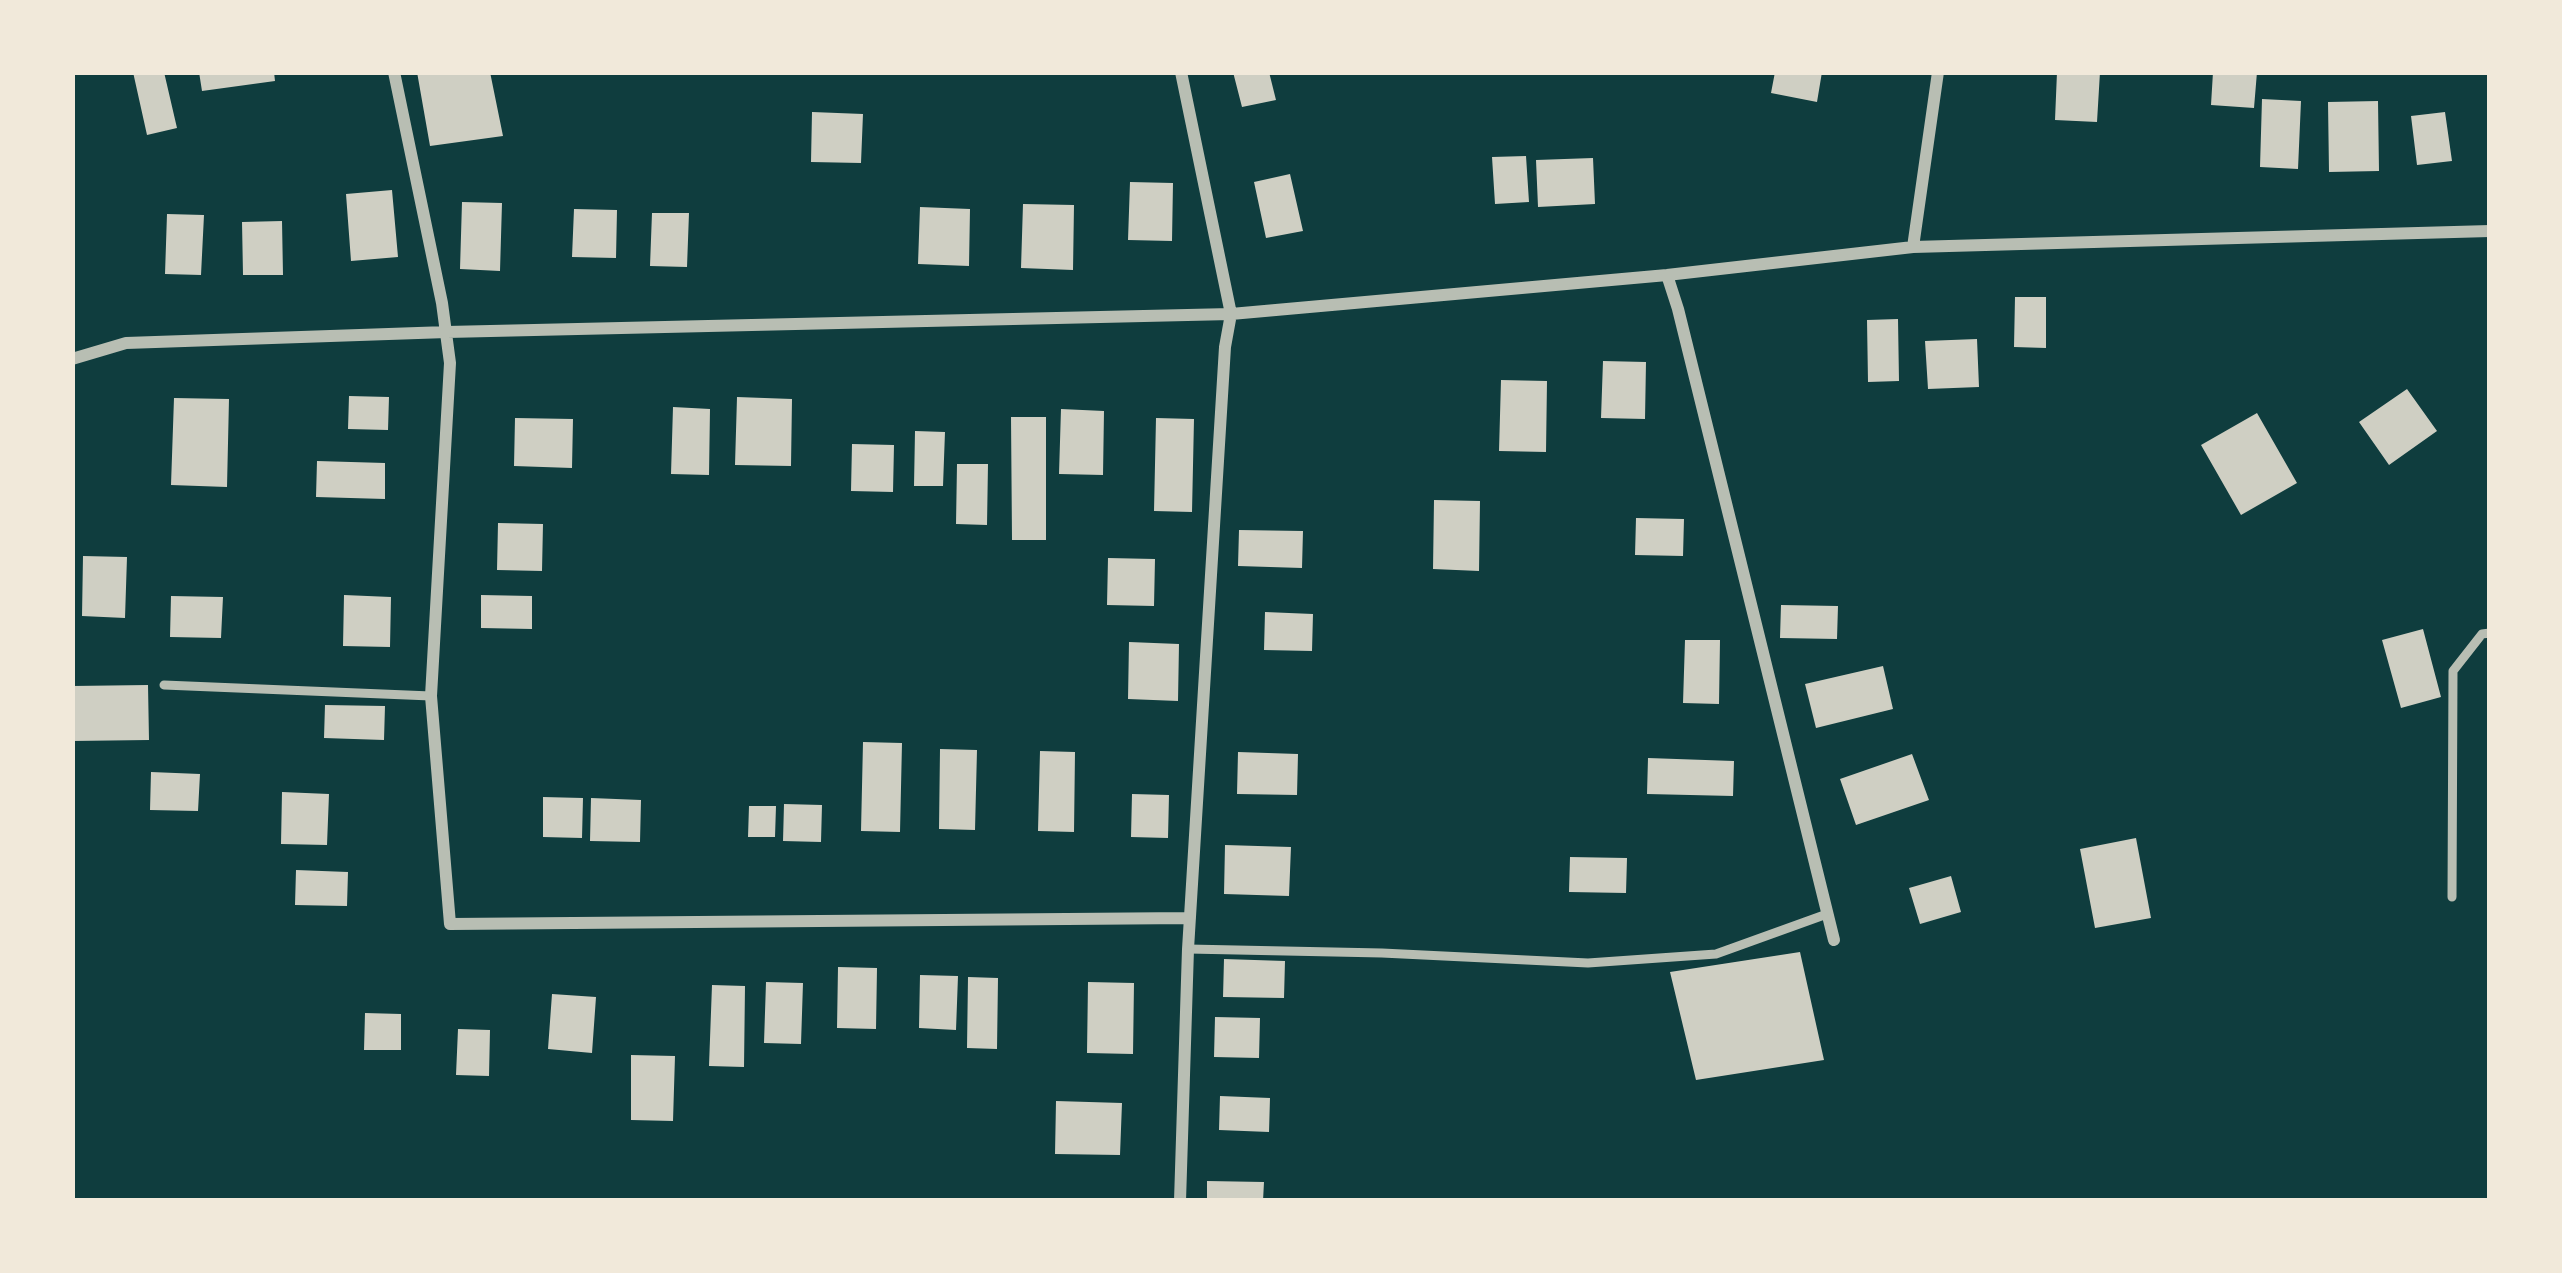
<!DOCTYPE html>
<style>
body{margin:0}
#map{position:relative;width:2562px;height:1273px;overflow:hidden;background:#0f3d3e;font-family:"DM Sans",sans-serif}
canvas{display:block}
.frame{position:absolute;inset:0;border:75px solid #f1e9da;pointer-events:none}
</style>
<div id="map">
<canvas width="2562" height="1273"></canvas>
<div class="frame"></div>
</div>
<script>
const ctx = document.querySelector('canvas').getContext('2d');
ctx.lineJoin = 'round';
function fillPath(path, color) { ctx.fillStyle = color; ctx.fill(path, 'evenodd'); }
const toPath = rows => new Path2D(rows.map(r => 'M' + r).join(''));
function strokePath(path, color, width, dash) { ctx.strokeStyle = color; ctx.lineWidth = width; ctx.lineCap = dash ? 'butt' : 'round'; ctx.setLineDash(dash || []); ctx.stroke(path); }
fillPath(toPath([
 [133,72,164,72,177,128,147,135],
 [199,72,274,72,275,81,202,91],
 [417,72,490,72,503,136,430,146],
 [1233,72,1269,72,1276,100,1242,107],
 [1775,72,1822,72,1817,102,1771,93],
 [2057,72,2100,72,2097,122,2055,120],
 [2213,72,2257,72,2254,108,2211,105],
 [2262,99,2301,101,2298,169,2260,167],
 [2378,101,2379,171,2329,172,2328,102],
 [812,112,863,114,861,163,811,162],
 [2445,112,2452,161,2417,165,2411,116],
 [1526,156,1529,202,1495,204,1492,157],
 [1593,158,1595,204,1538,207,1536,160],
 [1290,174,1303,231,1266,238,1254,182],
 [1130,182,1173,183,1172,241,1128,240],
 [392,190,398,257,351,261,346,194],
 [462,202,502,203,500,271,460,269],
 [1023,204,1074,205,1073,270,1021,268],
 [920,207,970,209,969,266,918,264],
 [574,209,617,210,616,258,572,257],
 [652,213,689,213,687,267,650,266],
 [167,214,204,215,201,275,165,274],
 [282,221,283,275,243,275,242,222],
 [2015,297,2046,297,2046,348,2014,347],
 [1898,319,1899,381,1868,382,1867,320],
 [1977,339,1979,387,1928,389,1925,341],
 [1603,361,1646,362,1645,419,1601,418],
 [1501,380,1547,381,1546,452,1499,451],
 [2407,389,2437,431,2389,465,2359,422],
 [349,396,389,397,388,430,348,429],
 [737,397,792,399,791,466,735,465],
 [174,398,229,399,227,487,171,485],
 [673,407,710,409,709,475,671,474],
 [1061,409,1104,411,1103,475,1059,474],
 [2257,413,2297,483,2241,515,2201,445],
 [1011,417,1046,417,1046,540,1012,540],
 [515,418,573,419,572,468,514,466],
 [1156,418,1194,419,1192,512,1154,511],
 [915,431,945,432,943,486,914,486],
 [852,444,894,445,893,492,851,491],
 [317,461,385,463,385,499,316,497],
 [957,464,988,464,987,525,956,524],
 [1434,500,1480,501,1479,571,1433,569],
 [1636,518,1684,519,1683,556,1635,555],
 [498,523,543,524,542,571,497,570],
 [1239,530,1303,531,1302,568,1238,566],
 [83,556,127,557,125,618,82,616],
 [1108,558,1155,559,1154,606,1107,605],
 [344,595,391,597,390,647,343,646],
 [481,595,532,596,532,629,481,628],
 [171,596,223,597,221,638,170,637],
 [1781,605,1838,606,1837,639,1780,638],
 [1265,612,1313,614,1312,651,1264,650],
 [2423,629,2441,697,2401,708,2382,640],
 [1685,640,1720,640,1719,704,1683,703],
 [1129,642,1179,644,1178,701,1128,699],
 [1883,666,1893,709,1816,728,1805,684],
 [148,685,149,740,72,741,72,686],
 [325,705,385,706,384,740,324,738],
 [863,742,902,743,900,832,861,831],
 [940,749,977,750,975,830,939,829],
 [1040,751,1075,752,1074,832,1038,831],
 [1238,752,1298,754,1297,795,1237,794],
 [1912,754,1929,800,1856,825,1840,779],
 [1648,758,1734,761,1733,796,1647,794],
 [151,772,200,774,198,811,150,810],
 [282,792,329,794,327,845,281,844],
 [1132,794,1169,795,1168,838,1131,837],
 [543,797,583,798,582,838,543,837],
 [591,798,641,800,640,842,590,841],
 [784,804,822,805,821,842,783,841],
 [749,806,776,806,775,837,748,837],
 [2136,838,2151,918,2095,928,2080,849],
 [1225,845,1291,847,1289,896,1224,894],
 [1570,857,1627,858,1626,893,1569,892],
 [296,870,348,872,347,906,295,905],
 [1951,876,1961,912,1920,924,1909,888],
 [1800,952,1824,1060,1696,1080,1670,972],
 [1224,959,1285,961,1284,998,1223,997],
 [838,967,877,968,876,1029,837,1028],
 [920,975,958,976,956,1030,919,1028],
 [968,977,998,978,997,1049,967,1048],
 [766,982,803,983,801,1044,764,1043],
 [1088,982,1134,983,1133,1054,1087,1053],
 [712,985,745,986,744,1067,709,1066],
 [552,994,596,997,592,1053,548,1049],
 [365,1013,401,1014,401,1050,364,1050],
 [1215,1017,1260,1018,1259,1058,1214,1057],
 [458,1029,490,1030,489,1076,456,1075],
 [631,1055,675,1056,673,1121,631,1120],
 [1220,1096,1270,1098,1269,1132,1219,1130],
 [1056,1101,1122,1103,1120,1155,1055,1154],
 [1207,1181,1264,1182,1263,1201,1207,1201]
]), '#cfcfc3');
strokePath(toPath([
 [164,685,431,696],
 [2452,897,2453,671,2482,634,2490,633],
 [1188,949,1382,953,1588,963,1716,954,1827,914]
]), '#b8beb3', 9);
strokePath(toPath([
 [394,72,442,303,450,363,431,696,450,924,1190,918],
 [1913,247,1938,72],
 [1667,275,1678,309,1834,940],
 [72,359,126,343,447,332,1231,314,1667,275,1913,247,2490,231],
 [1180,1201,1188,949,1225,347,1231,314,1181,72]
]), '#b8beb3', 12);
</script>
